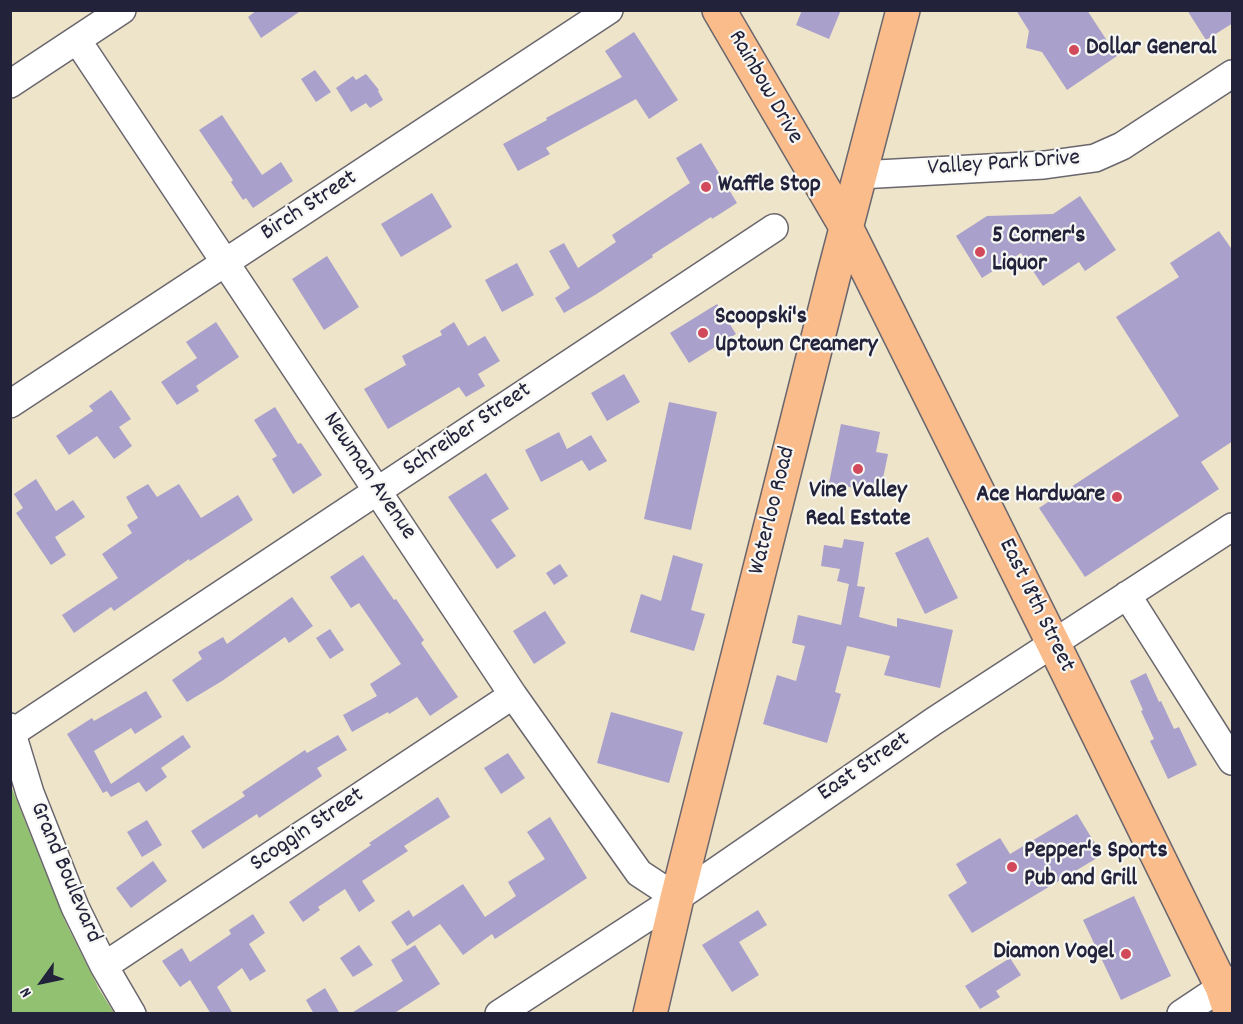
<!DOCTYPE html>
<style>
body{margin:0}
#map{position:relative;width:1243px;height:1024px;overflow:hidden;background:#eee4c9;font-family:Dekko,sans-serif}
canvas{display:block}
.frame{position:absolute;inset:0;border:12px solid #22223b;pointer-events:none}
.north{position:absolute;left:12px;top:952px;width:60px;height:60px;-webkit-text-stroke:4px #f6f6f2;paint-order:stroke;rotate:237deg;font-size:16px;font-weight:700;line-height:24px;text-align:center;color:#22223b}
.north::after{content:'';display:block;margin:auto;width:21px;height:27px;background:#22223b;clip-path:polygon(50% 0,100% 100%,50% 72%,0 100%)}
</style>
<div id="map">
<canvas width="1243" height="1024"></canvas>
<div class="frame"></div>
<div class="north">N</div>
</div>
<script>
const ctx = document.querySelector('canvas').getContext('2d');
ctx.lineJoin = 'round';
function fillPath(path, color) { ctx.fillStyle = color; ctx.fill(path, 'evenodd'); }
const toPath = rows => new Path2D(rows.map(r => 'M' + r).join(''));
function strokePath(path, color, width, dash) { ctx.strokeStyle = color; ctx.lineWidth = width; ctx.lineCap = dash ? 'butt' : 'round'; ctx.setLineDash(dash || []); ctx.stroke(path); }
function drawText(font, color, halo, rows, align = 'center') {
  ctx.font = font + ' Dekko,sans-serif'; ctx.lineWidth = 4.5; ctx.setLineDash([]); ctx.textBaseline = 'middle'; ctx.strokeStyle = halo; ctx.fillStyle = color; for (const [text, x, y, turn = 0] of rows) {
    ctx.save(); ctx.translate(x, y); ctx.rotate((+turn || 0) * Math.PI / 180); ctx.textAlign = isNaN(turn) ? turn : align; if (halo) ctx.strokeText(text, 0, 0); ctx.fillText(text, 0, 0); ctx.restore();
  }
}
fillPath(toPath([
 [11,786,65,921,99,989,114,1013,11,1013]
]), '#92c271');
fillPath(toPath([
 [257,10,302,10,261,38,248,17],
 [802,10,841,10,829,39,796,25],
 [1016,10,1087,10,1117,56,1067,90,1042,52,1026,48,1029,31],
 [1187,10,1233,10,1233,23,1206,40],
 [634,32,678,100,649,119,636,99,546,148,550,154,518,171,503,144,547,120,546,118,622,77,605,51],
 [315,70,331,92,316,102,301,79],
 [366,74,379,90,378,91,383,100,370,108,366,103,351,112,336,88,353,76,356,80],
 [222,115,262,175,281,162,293,181,253,208,246,198,243,200,231,182,233,180,199,130],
 [701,143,737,203,712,219,711,217,652,255,653,257,595,295,564,313,555,298,570,288,549,251,564,243,578,268,616,242,612,235,690,183,676,158],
 [432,193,452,227,401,257,381,224],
 [1080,196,1116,250,1085,271,1079,262,1043,286,1021,253,982,278,956,236,987,216,1053,214],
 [1219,231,1233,251,1233,441,1201,462,1219,489,1085,577,1039,508,1179,416,1116,317,1179,277,1170,263],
 [327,256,359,307,324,330,292,279],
 [517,263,534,295,502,312,485,280],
 [717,304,736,334,689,363,670,333],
 [216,322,239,357,196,386,199,391,177,405,161,382,197,358,186,342],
 [454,322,468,346,485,336,500,361,478,374,485,386,466,397,459,387,388,429,364,389,406,365,402,356,442,335,440,331],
 [624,374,640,402,607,421,591,393],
 [111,390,131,419,119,427,132,446,114,459,97,436,69,455,56,436,93,411,89,406],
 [669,402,717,412,691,530,644,519],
 [275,407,298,444,301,443,322,475,293,494,272,459,277,456,254,420],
 [841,424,880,432,876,452,888,454,880,493,829,483],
 [559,432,567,449,591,435,607,461,589,471,582,460,541,482,525,450],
 [486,473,509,509,491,520,516,556,497,569,448,497],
 [36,479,56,511,73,500,85,517,55,537,66,555,51,565,16,513,23,508,14,494],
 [148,484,157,497,179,484,201,518,238,495,253,520,190,561,189,559,114,611,111,607,74,633,62,615,118,578,102,554,132,533,127,525,138,518,126,497],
 [928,537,958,598,925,614,895,553],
 [844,539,864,542,857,586,865,587,859,617,897,627,897,618,953,630,940,688,884,675,890,656,847,646,835,692,841,694,827,743,763,724,777,675,796,681,805,646,792,643,798,615,841,625,849,584,837,581,840,569,821,566,824,545,842,548],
 [363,555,394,600,396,599,424,640,421,643,458,697,430,716,417,697,389,714,388,712,352,732,343,715,377,696,370,684,401,664,359,603,351,608,330,577],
 [673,555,703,564,691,610,705,614,694,651,630,632,641,594,661,601],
 [560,564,568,576,554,585,546,573],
 [292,597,313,626,289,643,285,637,222,681,187,702,172,680,202,659,198,652,223,637,227,644],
 [545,611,566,643,534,664,513,631],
 [330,629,344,650,330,659,316,638],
 [1146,673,1159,702,1161,701,1174,729,1179,727,1197,765,1168,779,1150,741,1154,739,1141,711,1143,710,1130,681],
 [146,691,162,717,135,734,131,728,94,751,111,784,183,735,191,747,161,768,167,777,146,792,139,782,111,797,107,791,103,793,67,734,92,718,94,721],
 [611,712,683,732,669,783,597,763],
 [338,735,347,750,317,768,322,776,259,818,257,814,203,849,191,831,245,796,242,792,305,750,307,753],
 [508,753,525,778,501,794,484,768],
 [438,797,450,817,404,846,408,851,362,881,375,901,359,912,345,889,318,907,320,910,303,922,289,902,371,845,369,843],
 [1077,814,1102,855,972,933,948,895,967,883,956,864,1000,838,1010,854],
 [550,817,587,878,495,939,492,934,463,955,440,924,407,946,391,922,409,910,413,917,463,884,485,917,516,896,508,882,545,859,527,832],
 [147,820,162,845,142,857,127,832],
 [153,861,167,881,131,908,116,888],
 [1134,896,1171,976,1121,1000,1083,920],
 [758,910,767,925,739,942,759,975,732,992,702,945],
 [253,914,265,933,249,944,266,971,250,981,242,968,217,987,233,1014,211,1014,190,980,180,987,162,961,182,948,190,962,231,934,229,930],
 [359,945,373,965,353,977,340,958],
 [415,945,440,984,393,1014,350,1014,403,981,391,960],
 [1010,958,1021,975,996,991,1000,997,980,1009,965,986],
 [325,988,340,1014,314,1014,306,1000]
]), '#a9a0cb');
const minor = toPath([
 [77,40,513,695,639,873,677,898],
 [10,84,122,10],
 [859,175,1044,165,1095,158,1122,146,1232,74],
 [10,404,609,10],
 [1127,595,1232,761],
 [10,727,30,793,75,907,104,966,132,1014],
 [12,733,774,228],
 [104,966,513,695],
 [499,1014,677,898,934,721,1232,527],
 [1181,1014,1232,980]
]);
const major = toPath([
 [719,10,846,227,1064,665,1222,987,1231,1014],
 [650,1014,677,898,833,278,903,10]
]);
strokePath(minor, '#69666d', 30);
strokePath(major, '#69666d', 36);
strokePath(minor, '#fff', 27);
strokePath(major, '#fabc8b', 33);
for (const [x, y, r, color] of [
 [1074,50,6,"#d1495b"],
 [706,187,6,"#d1495b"],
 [980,252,6,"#d1495b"],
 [703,333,6,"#d1495b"],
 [858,469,6,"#d1495b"],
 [1117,497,6,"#d1495b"],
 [1012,867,6,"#d1495b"],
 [1126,954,6,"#d1495b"]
]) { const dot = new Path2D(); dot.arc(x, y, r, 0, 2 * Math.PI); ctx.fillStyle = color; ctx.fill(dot); strokePath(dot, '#f6f6f2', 2); }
drawText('bold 24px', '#22223b', '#f6f6f2', [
 ["Dollar General",1086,50],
 ["Waffle Stop",718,187],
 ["5 Corner's",992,238],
 ["Liquor",992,266],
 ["Scoopski's",715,319],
 ["Uptown Creamery",715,347],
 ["Vine Valley",858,493,"center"],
 ["Real Estate",858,521,"center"],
 ["Ace Hardware",1105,497,"right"],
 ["Pepper's Sports",1024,853],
 ["Pub and Grill",1024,881],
 ["Diamon Vogel",1114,954,"right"]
], 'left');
drawText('24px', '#22223b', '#f6f6f2', [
 ["Rainbow Drive",764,88,60],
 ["Valley Park Drive",1004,165,-4],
 ["Birch Street",310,207,-33],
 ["Schreiber Street",468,431,-34],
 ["Newman Avenue",368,477,56],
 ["Waterloo Road",774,511,-76],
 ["East 18th Street",1035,606,64],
 ["East Street",865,768,-34],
 ["Scoggin Street",308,831,-34],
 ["Grand Boulevard",64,873,67]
]);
</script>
